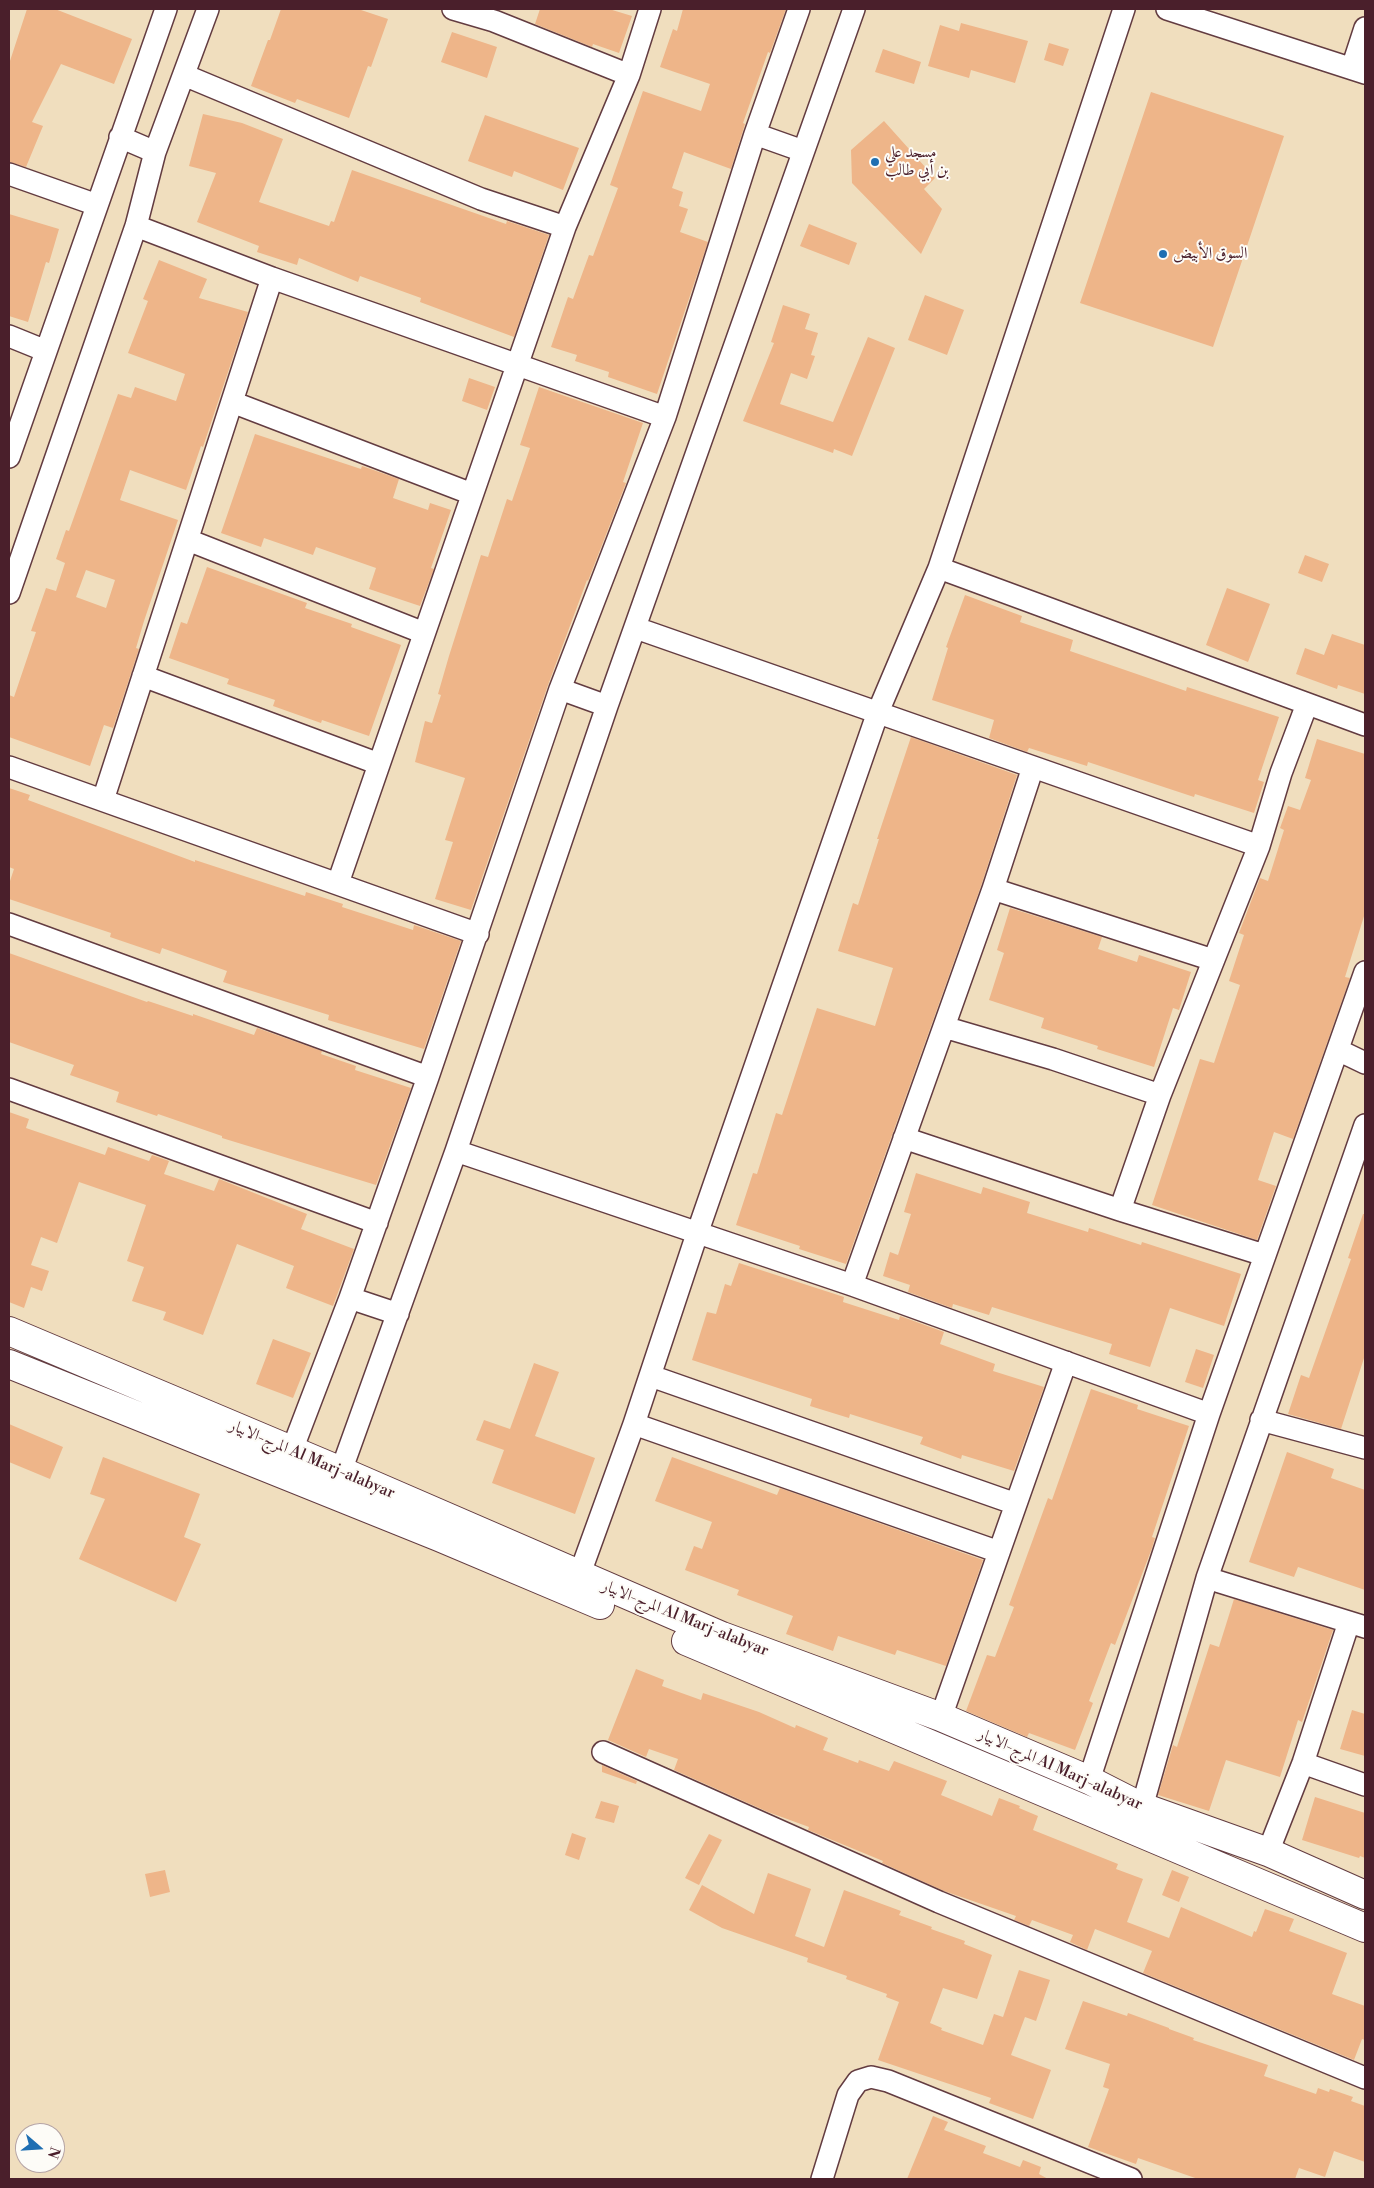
<!DOCTYPE html>
<meta charset="utf-8">
<style>
body{margin:0}
#map{position:relative;width:1374px;height:2188px;overflow:hidden;background:#f0debe;font-family:"Libre Bodoni",serif}
canvas{display:block}
.frame{position:absolute;inset:0;border:10px solid #4a1f2b;pointer-events:none}
.north{position:absolute;left:15px;top:2123px;width:50px;height:50px;box-sizing:border-box;background:#fdfcf7;border:1px solid #b5a4a5;border-radius:50%;rotate:109deg;font-size:14px;font-weight:700;line-height:20px;text-align:center;color:#4a1f2b}
.north::after{content:'';display:block;margin:auto;width:18px;height:22px;background:#1f6fb2;clip-path:polygon(50% 0,100% 100%,50% 72%,0 100%)}
</style>
<div id="map">
<canvas width="1374" height="2188"></canvas>
<div class="frame"></div>
<div class="north">N</div>
</div>
<script>
const ctx = document.querySelector('canvas').getContext('2d');
ctx.lineJoin = 'round';
function fillPath(path, color) { ctx.fillStyle = color; ctx.fill(path, 'evenodd'); }
const toPath = rows => new Path2D(rows.map(r => 'M' + r).join(''));
function strokePath(path, color, width, dash) { ctx.strokeStyle = color; ctx.lineWidth = width; ctx.lineCap = dash ? 'butt' : 'round'; ctx.setLineDash(dash || []); ctx.stroke(path); }
function drawText(font, color, halo, rows, align = 'center') {
  ctx.font = font + ' "Libre Bodoni",Amiri,serif'; ctx.lineWidth = 4; ctx.setLineDash([]); ctx.textBaseline = 'middle'; ctx.strokeStyle = halo; ctx.fillStyle = color; for (const [text, x, y, turn = 0] of rows) {
    ctx.save(); ctx.translate(x, y); ctx.rotate((+turn || 0) * Math.PI / 180); ctx.textAlign = isNaN(turn) ? turn : align; if (halo) ctx.strokeText(text, 0, 0); ctx.fillText(text, 0, 0); ctx.restore();
  }
}
fillPath(toPath([
 [27,9,55,9,132,39,114,84,61,64,32,122,43,126,26,167,9,162,9,64],
 [281,9,358,9,388,19,371,67,368,66,349,118,297,99,295,103,251,86,268,40,270,40],
 [540,9,609,9,632,16,619,53,593,44,592,47,535,24],
 [683,9,786,9,770,53,768,52,743,123,745,124,731,169,684,152,672,188,683,192,679,206,688,209,680,232,708,242,657,394,608,377,609,372,575,361,577,355,551,347,568,297,573,299,589,255,593,256,618,188,610,185,643,91,701,111,710,84,660,67,673,29,677,31],
 [961,23,1028,41,1015,83,971,70,969,78,928,66,940,25,959,31],
 [452,32,497,47,487,78,441,62],
 [1049,43,1069,49,1063,66,1044,60],
 [883,49,921,62,914,84,875,72],
 [1151,92,1284,136,1213,347,1080,303],
 [203,114,242,123,283,139,259,202,329,226,331,221,334,222,352,170,506,224,507,221,549,235,514,337,420,302,421,298,360,276,358,282,299,258,297,265,257,252,259,246,197,222,216,173,189,166],
 [485,115,579,148,563,190,514,171,512,177,468,161],
 [884,121,935,178,924,189,942,209,921,254,852,183,851,150],
 [9,214,59,229,49,263,46,262,28,322,9,316],
 [809,224,857,243,849,265,800,246],
 [159,260,207,279,199,298,248,312,203,447,201,446,186,490,130,470,120,500,178,520,144,621,136,648,139,649,113,728,104,725,90,766,9,737,9,695,14,697,36,632,31,631,46,588,56,591,65,563,56,559,66,530,69,531,118,394,131,398,135,387,176,401,185,374,128,353,148,301,143,299],
 [86,570,115,580,106,608,76,597],
 [925,295,964,310,947,355,908,340],
 [783,305,810,314,805,329,818,333,811,355,815,356,807,379,791,373,780,404,833,422,868,337,895,348,852,456,834,449,833,453,743,421,774,343,771,342],
 [469,378,495,387,487,410,462,401],
 [539,387,643,423,623,482,626,483,588,581,587,580,548,685,471,910,435,899,453,842,445,840,465,778,415,762,425,721,432,723,441,695,438,694,449,656,481,555,488,557,507,499,512,501,530,448,520,445],
 [255,434,361,469,362,466,399,479,393,498,428,510,430,503,451,510,431,568,434,569,420,606,369,589,376,568,316,547,313,555,264,538,261,547,221,533],
 [1305,555,1329,564,1322,582,1298,573],
 [207,567,307,603,305,608,352,624,351,627,401,645,369,736,322,720,321,723,273,706,275,700,227,684,229,679,169,658,181,622,187,624],
 [1227,588,1270,604,1248,662,1206,645],
 [965,595,1022,616,1020,622,1073,640,1070,651,1186,691,1187,687,1279,717,1258,780,1264,782,1254,813,1195,794,1194,797,1088,762,1087,766,1029,748,1027,752,989,738,994,720,932,700,948,648,946,647],
 [1332,634,1365,645,1365,694,1338,685,1337,689,1296,674,1305,648,1324,655],
 [911,737,1017,775,981,886,846,1264,799,1249,800,1246,736,1225,753,1173,757,1174,776,1113,782,1115,817,1008,875,1026,893,968,838,951,853,903,858,905,879,839,877,839],
 [1317,739,1365,754,1365,913,1345,977,1350,978,1293,1139,1274,1132,1258,1180,1276,1186,1257,1240,1152,1205,1200,1059,1214,1063,1240,985,1229,981,1244,935,1239,933,1260,878,1268,881,1284,830,1280,828,1288,806,1300,810,1311,780,1305,778],
 [9,788,30,795,28,800,195,862,195,860,305,896,306,892,343,904,342,907,413,930,414,925,461,941,424,1049,328,1020,329,1015,223,982,227,971,162,948,160,954,110,937,111,933,9,899,9,884,14,869,9,867],
 [1010,908,1102,937,1098,949,1137,962,1139,955,1191,972,1179,1010,1173,1008,1154,1067,1097,1049,1098,1046,1041,1028,1044,1018,989,1000,1004,953,997,950],
 [9,953,147,1002,148,1001,193,1016,193,1014,254,1035,257,1028,322,1051,321,1054,356,1066,355,1070,411,1088,376,1185,222,1138,222,1136,158,1114,157,1116,116,1102,119,1092,70,1075,74,1065,9,1042],
 [9,1112,29,1119,26,1128,105,1155,108,1147,149,1161,152,1155,169,1161,164,1174,214,1191,219,1179,307,1214,301,1229,354,1249,333,1306,286,1288,294,1266,237,1244,203,1335,163,1320,166,1312,132,1301,144,1267,127,1261,146,1205,79,1182,57,1243,41,1237,31,1265,49,1271,42,1291,31,1287,24,1308,9,1302],
 [916,1173,981,1194,983,1187,1030,1202,1027,1213,1088,1232,1089,1228,1141,1245,1142,1242,1241,1274,1224,1326,1170,1308,1150,1367,1109,1354,1112,1344,1047,1324,992,1307,989,1315,953,1304,952,1308,908,1292,910,1285,883,1276,890,1252,898,1255,911,1214,904,1212],
 [1363,1214,1365,1214,1365,1355,1341,1429,1288,1414,1301,1375,1309,1378,1351,1259,1348,1258],
 [739,1263,844,1297,843,1302,899,1320,900,1316,944,1332,940,1344,995,1364,993,1371,1044,1387,1014,1471,962,1455,961,1459,920,1444,923,1437,850,1414,849,1418,810,1406,812,1399,692,1360,707,1312,716,1314,725,1284,731,1286],
 [273,1339,311,1353,293,1398,256,1384],
 [1196,1349,1214,1355,1203,1388,1185,1382],
 [534,1363,559,1372,535,1436,595,1458,575,1514,492,1483,504,1450,476,1440,484,1420,510,1429],
 [1091,1389,1138,1405,1137,1409,1189,1426,1152,1537,1155,1538,1152,1548,1115,1645,1111,1643,1089,1701,1093,1703,1075,1750,1029,1733,1027,1737,966,1711,987,1655,995,1657,1014,1607,1009,1605,1048,1498,1052,1500],
 [9,1424,63,1447,50,1479,9,1462],
 [1287,1452,1334,1469,1331,1478,1365,1490,1365,1590,1298,1567,1294,1577,1249,1562],
 [103,1457,200,1494,184,1537,201,1544,176,1602,79,1559,105,1499,90,1494],
 [672,1457,777,1495,780,1488,983,1560,946,1666,897,1650,895,1655,838,1636,833,1651,786,1634,793,1616,737,1595,739,1590,685,1570,694,1546,702,1549,712,1522,655,1501],
 [1234,1599,1333,1630,1302,1722,1298,1720,1280,1777,1226,1760,1209,1811,1158,1795,1173,1745,1177,1747,1210,1644,1219,1647],
 [636,1669,664,1680,662,1686,701,1700,703,1693,759,1712,795,1728,796,1725,828,1738,823,1750,858,1763,859,1760,889,1771,894,1761,947,1781,941,1795,992,1816,999,1798,1020,1806,1019,1808,1038,1816,1033,1830,1118,1864,1116,1869,1143,1879,1127,1922,1169,1938,1181,1907,1252,1937,1254,1931,1256,1932,1265,1909,1294,1919,1289,1931,1347,1953,1332,1994,1365,2006,1365,2040,1362,2039,1354,2060,1143,1973,1152,1951,1095,1929,1087,1950,1070,1942,1073,1935,1032,1920,1029,1926,1014,1920,1016,1916,944,1891,882,1863,883,1861,808,1830,809,1827,768,1812,674,1770,678,1759,649,1749,646,1757,608,1740],
 [1352,1710,1365,1714,1365,1756,1340,1749],
 [602,1765,637,1781,636,1784,602,1772],
 [1315,1797,1365,1813,1365,1858,1360,1856,1359,1858,1302,1840],
 [601,1801,619,1806,614,1823,595,1818],
 [572,1833,586,1838,579,1860,565,1855],
 [709,1834,722,1840,699,1885,685,1878],
 [165,1870,170,1892,150,1897,145,1874],
 [1172,1870,1189,1877,1179,1902,1162,1895],
 [768,1873,811,1889,795,1936,824,1947,844,1890,901,1911,899,1915,932,1927,931,1929,965,1941,964,1944,992,1955,977,1999,943,1988,930,2023,942,2028,941,2030,983,2045,994,2014,1003,2017,1019,1970,1050,1980,1036,2021,1025,2017,1011,2055,1051,2070,1033,2119,989,2103,991,2098,878,2060,899,2002,886,1997,887,1994,846,1979,847,1976,807,1962,808,1958,722,1928,689,1910,702,1885,754,1914],
 [1083,2001,1127,2016,1128,2013,1169,2028,1169,2029,1194,2038,1193,2040,1268,2065,1264,2076,1316,2094,1318,2088,1329,2092,1330,2089,1353,2097,1351,2101,1365,2106,1365,2162,1334,2151,1325,2177,1299,2168,1295,2179,1198,2179,1138,2158,1136,2164,1088,2147,1109,2089,1103,2087,1110,2064,1065,2049],
 [933,2116,948,2122,944,2130,986,2146,983,2153,1020,2167,1023,2160,1041,2167,1039,2174,1048,2179,907,2179]
]), '#eeb589');
const street = toPath([
 [453,9,494,21,629,75],
 [1167,9,1365,73],
 [1352,68,1365,28],
 [184,75,481,199,565,227],
 [755,134,803,151],
 [120,137,155,152],
 [9,174,97,205],
 [136,226,272,278,665,417],
 [9,336,46,351],
 [232,402,472,494],
 [9,457,166,9],
 [188,540,424,633],
 [939,568,1365,725],
 [9,593,136,226,155,152,208,9],
 [636,628,1259,846],
 [143,676,379,764],
 [560,689,607,706],
 [9,767,478,934],
 [103,800,272,278],
 [338,883,565,227,629,75,650,9],
 [993,889,1213,960],
 [9,924,428,1077],
 [944,1027,1053,1059,1160,1095],
 [1338,1050,1365,1063],
 [9,1089,377,1223],
 [904,1138,1120,1210,1264,1255],
 [456,1151,852,1285,1209,1414],
 [1120,1210,1160,1095,1259,846,1281,773,1307,704],
 [852,1285,993,889,1033,767],
 [350,1298,398,1314],
 [651,1376,1016,1504],
 [1261,1420,1365,1448],
 [634,1424,999,1552],
 [292,1450,350,1298,428,1077,560,689,665,417,755,134,799,9],
 [341,1471,456,1151,607,706,854,9],
 [579,1576,634,1424,698,1231,878,712,939,568,1124,9],
 [1207,1578,1365,1627],
 [941,1717,1066,1362],
 [603,1752,939,1902,1365,2078],
 [1303,1763,1365,1785],
 [1089,1780,1209,1414,1365,972],
 [1142,1807,1207,1578,1365,1125],
 [1268,1852,1303,1763,1349,1622],
 [822,2179,848,2095,858,2081,871,2077,888,2081,1131,2179]
]);
const primary = toPath([
 [9,1331,341,1471,722,1636,941,1717,1089,1780,1142,1807,1268,1852,1365,1895],
 [9,1364,439,1537,600,1605],
 [686,1641,1365,1928]
]);
strokePath(street, '#633c41', 24);
strokePath(primary, '#633c41', 30);
strokePath(street, '#fff', 21);
strokePath(primary, '#fff', 28);
for (const [x, y, r, color] of [
 [875,162,5,"#1f6fb2"],
 [1163,254,5,"#1f6fb2"]
]) { const dot = new Path2D(); dot.arc(x, y, r, 0, 2 * Math.PI); ctx.fillStyle = color; ctx.fill(dot); strokePath(dot, '#fdfcf7', 2); }
drawText('16px', '#4a1f2b', '#fdfcf7', [
 ["مسجد علي",885,153],
 ["بن أبي طالب",885,171],
 ["السوق الأبيض",1173,254]
], 'left');
drawText('16px', '#4a1f2b', '#fdfcf7', [
 ["المرج-الابيار Al Marj-alabyar",312,1460,23],
 ["المرج-الابيار Al Marj-alabyar",685,1619,22],
 ["المرج-الابيار Al Marj-alabyar",1060,1770,24]
]);
</script>
